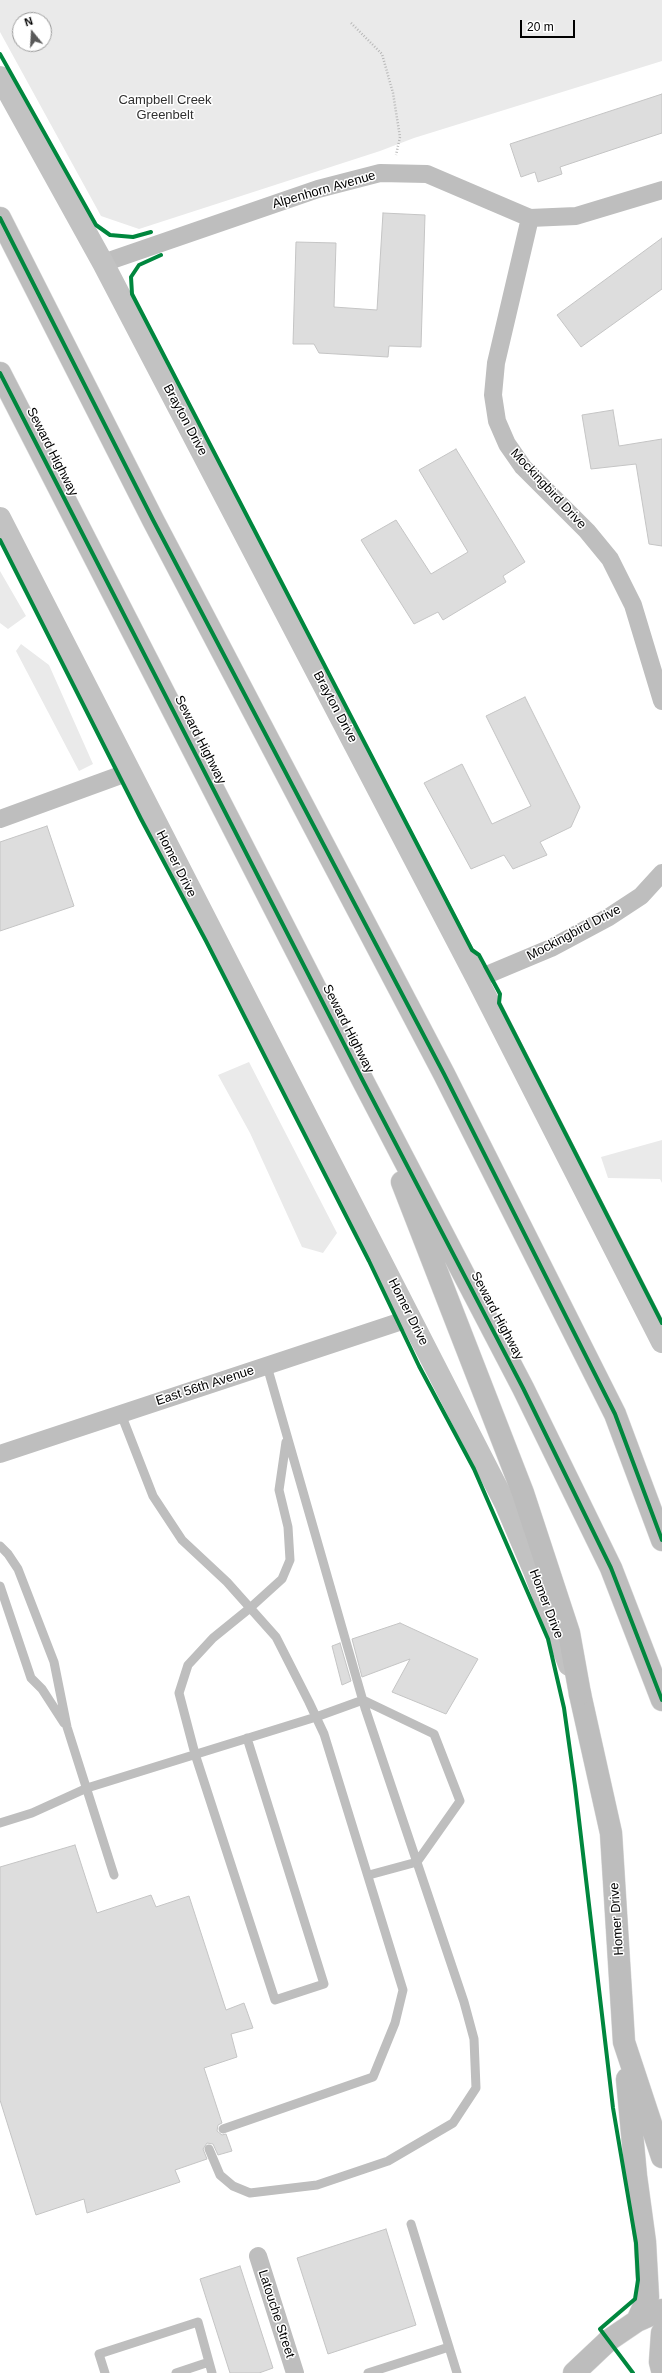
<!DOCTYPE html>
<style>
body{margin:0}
#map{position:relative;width:662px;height:2373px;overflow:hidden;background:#fff;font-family:Arial,sans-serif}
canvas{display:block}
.north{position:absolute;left:12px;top:12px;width:40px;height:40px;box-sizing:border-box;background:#fff;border:1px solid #999;border-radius:50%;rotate:342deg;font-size:11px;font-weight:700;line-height:16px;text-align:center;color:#000}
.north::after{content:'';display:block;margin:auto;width:14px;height:18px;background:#595959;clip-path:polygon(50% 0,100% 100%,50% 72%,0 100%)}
.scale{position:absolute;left:520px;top:20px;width:55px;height:18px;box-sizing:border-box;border:2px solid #000;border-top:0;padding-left:5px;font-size:12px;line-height:14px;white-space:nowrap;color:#000;-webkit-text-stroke:3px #fff;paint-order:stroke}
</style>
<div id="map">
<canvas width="662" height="2373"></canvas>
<div class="north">N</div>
<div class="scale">20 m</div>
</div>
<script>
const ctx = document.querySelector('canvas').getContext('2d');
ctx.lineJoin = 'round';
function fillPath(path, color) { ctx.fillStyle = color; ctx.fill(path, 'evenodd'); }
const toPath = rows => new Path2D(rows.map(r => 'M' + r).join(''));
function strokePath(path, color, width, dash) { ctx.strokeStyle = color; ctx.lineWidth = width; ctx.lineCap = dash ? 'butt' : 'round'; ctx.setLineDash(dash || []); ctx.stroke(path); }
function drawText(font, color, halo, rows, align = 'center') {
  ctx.font = font + ' Arial,sans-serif'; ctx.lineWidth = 3; ctx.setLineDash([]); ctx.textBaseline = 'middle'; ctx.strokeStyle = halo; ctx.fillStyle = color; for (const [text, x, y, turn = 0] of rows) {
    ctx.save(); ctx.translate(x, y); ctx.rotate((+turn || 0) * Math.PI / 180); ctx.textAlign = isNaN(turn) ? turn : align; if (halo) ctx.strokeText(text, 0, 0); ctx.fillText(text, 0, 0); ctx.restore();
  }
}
fillPath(toPath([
 [0,0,662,0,662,61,414,138,380,151,139,229,101,216,0,32],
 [20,20,44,20,44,44,20,44],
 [0,571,26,616,8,629,0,623],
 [21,644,49,665,93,764,79,771,16,651],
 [249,1062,337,1233,323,1253,302,1247,250,1133,218,1075],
 [662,1140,662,1183,660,1179,608,1178,601,1157]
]), '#eaeaea');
const building = toPath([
 [662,94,662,133,560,167,562,174,538,182,535,172,521,177,510,144,662,94],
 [383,213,425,215,421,347,389,346,388,357,319,353,314,344,293,344,296,242,336,243,334,307,377,310,383,213],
 [662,238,662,289,581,347,557,315,662,238],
 [613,410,619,446,662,439,662,546,649,544,636,464,591,469,582,415,613,410],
 [456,449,525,562,503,576,506,582,443,620,438,612,414,624,361,540,396,520,431,574,468,552,419,470,456,449],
 [525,697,580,807,571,827,540,842,547,855,513,869,504,855,471,869,424,783,462,764,492,824,531,806,486,716,525,697],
 [47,826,74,906,0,931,0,842,47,826],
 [400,1623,478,1659,446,1714,392,1692,410,1659,362,1677,352,1639,400,1623],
 [340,1643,351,1681,342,1685,332,1646,340,1643],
 [75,1845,97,1913,151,1895,156,1907,189,1896,226,2010,244,2003,253,2028,231,2034,237,2057,204,2068,222,2123,218,2125,217,2131,222,2135,226,2134,232,2151,218,2155,213,2144,207,2143,203,2149,207,2159,175,2170,180,2182,87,2213,84,2199,36,2215,0,2100,0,1867,75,1845],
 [386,2229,416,2325,328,2354,297,2258,386,2229],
 [240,2266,273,2368,259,2373,230,2373,200,2279,240,2266]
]);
fillPath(building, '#ddd');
strokePath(building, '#c5c5c5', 1);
const primary = toPath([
 [580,1694,611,1833,624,2042,662,2157],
 [627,2079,636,2176,645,2242,648,2297,637,2321],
 [662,2333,660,2362,662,2370],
 [574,2373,609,2340,637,2321,662,2310]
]);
const highway = toPath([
 [0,218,153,520,444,1074,615,1414,662,1540],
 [0,373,363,1081,523,1388,611,1568,662,1700],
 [402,1182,523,1493,569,1633,580,1694]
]);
strokePath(primary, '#dbdbdb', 23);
strokePath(highway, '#dbdbdb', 23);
strokePath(toPath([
 [351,23,382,54,393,93,400,137,396,155]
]), '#b8b8b8', 2.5, [1, 2]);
strokePath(toPath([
 [121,1414,153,1496,182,1540,227,1582,276,1637,309,1702,324,1734,403,1990,395,2023,373,2077,223,2129],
 [0,1546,8,1554,18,1569,54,1662,67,1727,114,1875],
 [0,1586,31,1678,42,1689,64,1723],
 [247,1738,324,1984,275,2000,195,1754,179,1693,188,1665,213,1638,250,1608,282,1579,290,1560,288,1527,279,1490,286,1442],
 [0,1823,32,1813,87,1788,316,1717,363,1700,434,1734,460,1801,417,1862,369,1875],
 [209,2149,220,2175,233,2186,250,2193,317,2185,388,2161,453,2123,476,2088,474,2039,464,2002,365,1708,267,1366],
 [411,2224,457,2373],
 [105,2373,99,2354,198,2322,212,2373],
 [176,2373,209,2362],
 [368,2373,449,2347]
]), '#bebebe', 9);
strokePath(toPath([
 [530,218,496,363,493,395,497,421,507,444,523,467,587,531,610,559,633,605,662,701],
 [103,263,318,189,380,173,427,174,530,218,576,216,662,190],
 [0,819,129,772],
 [477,979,551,948,609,917,641,896,662,873],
 [0,1454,411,1318],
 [258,2256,295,2373]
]), '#bebebe', 18);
strokePath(toPath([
 [0,77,103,263,477,979,662,1342],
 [0,518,505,1503,534,1571,569,1665]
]), '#c2c2c2', 22);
strokePath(primary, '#bdbdbd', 22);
strokePath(highway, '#bdbdbd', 22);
strokePath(toPath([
 [0,54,96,225,110,235,133,237,151,232],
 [0,218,153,520,444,1074,615,1414,662,1540],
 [161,255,139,265,131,277,132,294,472,950,479,955,500,994,499,1003,662,1323],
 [0,373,363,1081,523,1388,611,1568,662,1700],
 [0,540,141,819,206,941,369,1261,419,1366,474,1469,548,1639,564,1708,575,1786,613,2108,636,2243,638,2280,635,2299,600,2329,633,2373]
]), '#00873e', 4);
drawText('13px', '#303030', '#fff', [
 ["Campbell Creek",165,100],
 ["Greenbelt",165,115]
]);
drawText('13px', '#000', '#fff', [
 ["Alpenhorn Avenue",324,190,-16],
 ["Brayton Drive",185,420,62],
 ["Seward Highway",52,452,63],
 ["Mockingbird Drive",548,489,47],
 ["Brayton Drive",335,707,62],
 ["Seward Highway",200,740,63],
 ["Homer Drive",176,864,63],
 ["Mockingbird Drive",574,933,-28],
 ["Seward Highway",348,1029,63],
 ["Homer Drive",408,1312,63],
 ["Seward Highway",497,1316,62],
 ["East 56th Avenue",205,1386,-18],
 ["Homer Drive",546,1604,69],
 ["Homer Drive",617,1919,-94],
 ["Latouche Street",276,2314,72]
]);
</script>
